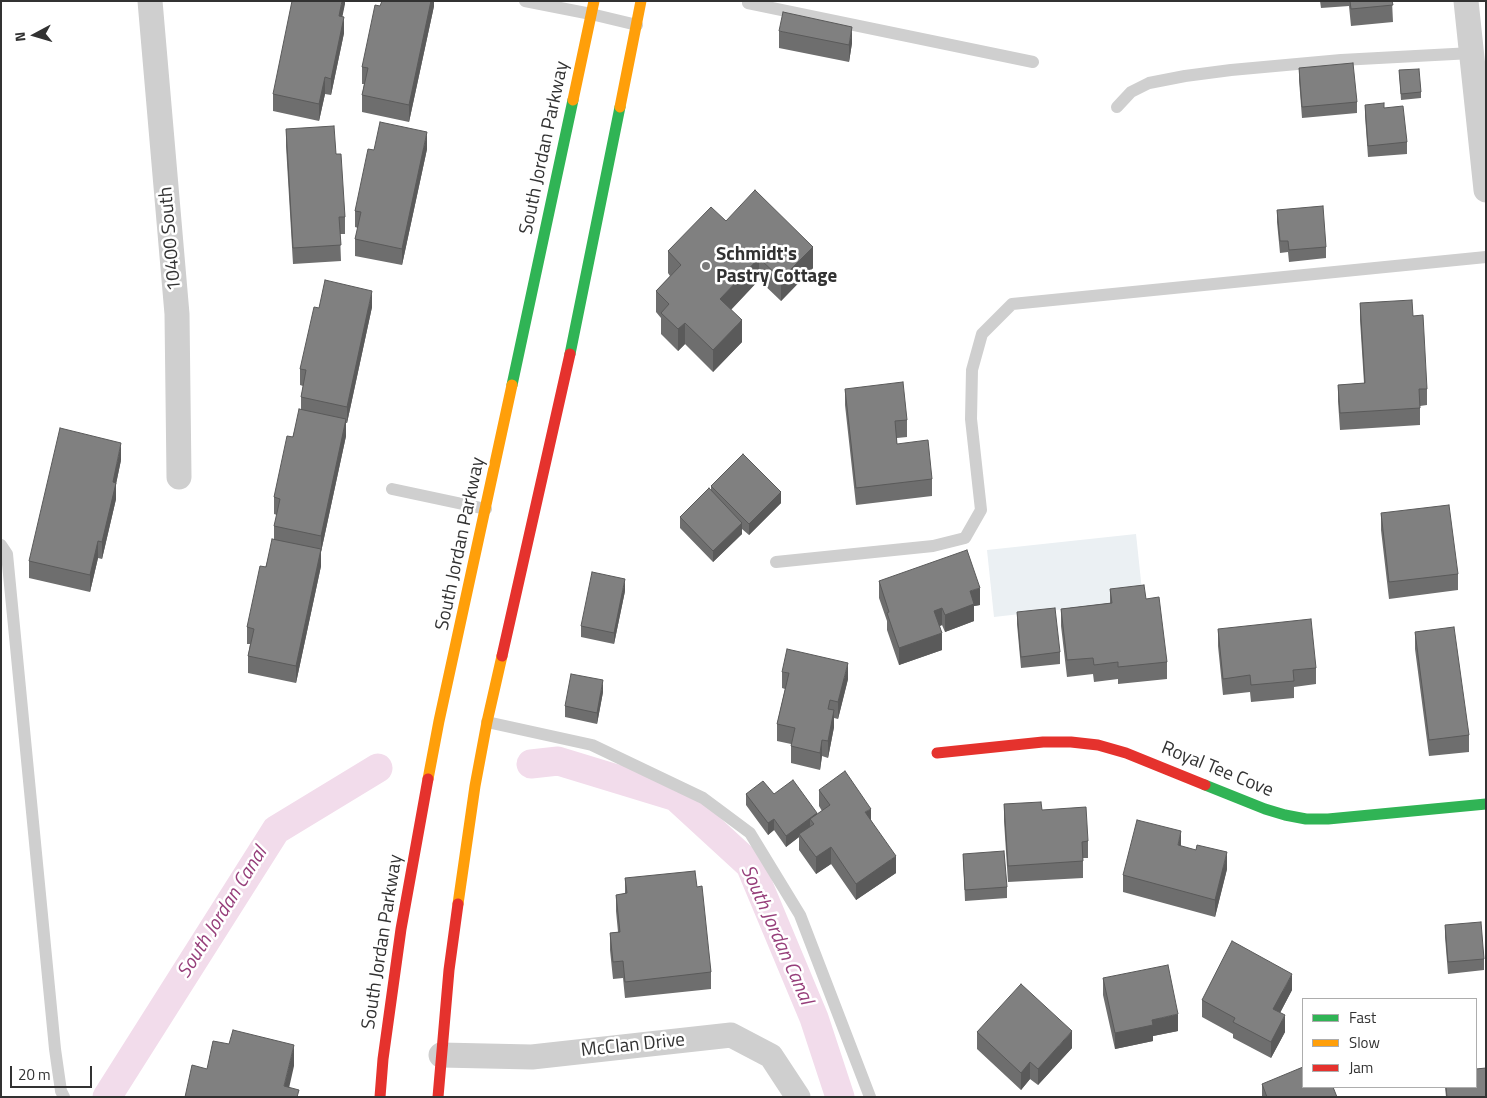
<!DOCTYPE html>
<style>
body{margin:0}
#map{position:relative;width:1487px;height:1098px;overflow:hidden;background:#fff;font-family:"Titillium Web",sans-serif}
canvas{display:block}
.frame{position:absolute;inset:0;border:2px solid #323232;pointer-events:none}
.legend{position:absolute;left:1302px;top:998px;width:175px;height:90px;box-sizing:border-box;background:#fff;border:1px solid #adadad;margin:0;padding:6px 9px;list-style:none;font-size:15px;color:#323232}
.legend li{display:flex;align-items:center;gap:10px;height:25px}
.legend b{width:25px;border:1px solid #adadad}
.north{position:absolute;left:10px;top:10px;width:50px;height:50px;-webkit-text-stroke:4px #fff;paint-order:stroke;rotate:264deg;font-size:14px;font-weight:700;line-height:20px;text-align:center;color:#323232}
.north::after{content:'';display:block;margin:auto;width:18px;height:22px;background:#323232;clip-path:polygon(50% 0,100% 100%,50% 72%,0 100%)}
.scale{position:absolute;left:10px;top:1066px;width:82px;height:22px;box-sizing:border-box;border:2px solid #323232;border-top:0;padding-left:6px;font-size:15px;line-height:18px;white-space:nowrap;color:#323232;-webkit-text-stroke:4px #fff;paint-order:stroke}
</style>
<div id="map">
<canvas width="1487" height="1098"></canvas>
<div class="frame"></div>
<ul class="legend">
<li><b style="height:6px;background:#30b455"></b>Fast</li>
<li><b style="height:6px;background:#ff9f0a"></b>Slow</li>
<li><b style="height:6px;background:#e5322d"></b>Jam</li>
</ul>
<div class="north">N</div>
<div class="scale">20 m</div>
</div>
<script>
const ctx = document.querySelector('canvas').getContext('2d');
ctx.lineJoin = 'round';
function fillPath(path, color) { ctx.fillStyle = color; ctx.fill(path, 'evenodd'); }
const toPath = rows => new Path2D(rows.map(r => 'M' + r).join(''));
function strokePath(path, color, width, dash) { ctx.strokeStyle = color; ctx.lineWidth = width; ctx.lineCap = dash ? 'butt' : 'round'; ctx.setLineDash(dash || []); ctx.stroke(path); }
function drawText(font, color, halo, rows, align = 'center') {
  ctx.font = font + ' "Titillium Web",sans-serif'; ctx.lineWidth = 5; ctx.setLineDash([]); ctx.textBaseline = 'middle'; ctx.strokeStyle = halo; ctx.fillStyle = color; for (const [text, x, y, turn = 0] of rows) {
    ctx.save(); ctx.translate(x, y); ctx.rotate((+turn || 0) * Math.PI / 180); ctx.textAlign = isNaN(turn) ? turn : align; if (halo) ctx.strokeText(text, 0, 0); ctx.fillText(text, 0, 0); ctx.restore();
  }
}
fillPath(toPath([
 [1136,534,1143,600,994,617,987,550]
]), '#ebf0f3');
strokePath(toPath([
 [531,764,558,761,676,797,750,865,814,1018,840,1097],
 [107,1097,276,830,378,768]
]), '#f2dceb', 29);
strokePath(toPath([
 [525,1,591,14,637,25],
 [748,3,1033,62],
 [1117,107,1131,92,1149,83,1185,76,1231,70,1341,60,1472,53],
 [392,489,486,509],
 [1,545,7,554,55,1049,61,1091,64,1097],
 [776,562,933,546,965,538,981,510,971,419,972,370,982,334,1012,304,1486,257],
 [487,722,592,745,703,798,750,833,800,915,870,1097]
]), '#cfcfcf', 12);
strokePath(toPath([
 [150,1,177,314,179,477],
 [1466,1,1486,190],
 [441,1055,532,1057,731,1035,771,1056,798,1097]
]), '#cfcfcf', 25);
strokePath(toPath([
 [570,354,620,107],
 [512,385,573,100],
 [1205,785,1265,809,1285,815,1306,819,1328,819,1486,804]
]), '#30b455', 11);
strokePath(toPath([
 [573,100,594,1],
 [620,107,641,1],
 [428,779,439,721,512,385],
 [458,904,475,786,487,722,502,656]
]), '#ff9f0a', 11);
strokePath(toPath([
 [502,656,570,354],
 [937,753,1043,742,1071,742,1098,745,1126,753,1205,785],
 [380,1097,383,1059,401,929,428,779],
 [438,1097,449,970,458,904]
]), '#e5322d', 11);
fillPath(toPath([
 [345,1,342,16,344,33,331,95,325,94,319,121,273,111,273,94],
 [434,1,434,6,409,122,362,112,362,95,364,84,362,84,362,67,380,6],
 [1320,1,1392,1,1393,22,1351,26,1349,6,1321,8],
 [779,31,852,43,849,62,779,48],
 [1299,68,1357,102,1357,113,1302,118,1299,80],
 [1399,70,1421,92,1421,98,1401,100],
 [1365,105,1384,108,1407,142,1407,154,1368,157,1365,116],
 [286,129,336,154,345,217,345,234,340,234,341,261,293,264,286,146],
 [427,149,402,265,355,256,355,239,358,228,355,227,355,211,374,150],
 [1277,210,1326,247,1326,258,1289,262,1288,252,1280,253,1277,222],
 [726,221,813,268,781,301,759,280,731,310,742,342,713,372,685,344,678,351,661,334,661,318,656,312,656,291,670,276,668,273,668,251],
 [1360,303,1413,316,1427,389,1427,405,1420,406,1420,425,1340,430,1338,401,1338,385,1364,383,1360,320],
 [372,307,347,423,346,423,346,436,321,552,321,566,296,683,248,673,248,656,250,644,247,644,247,627,274,539,274,526,277,515,274,514,274,497,301,409,301,397,303,386,300,385,300,369,319,308],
 [845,389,907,420,907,437,897,438,897,444,932,479,932,496,856,505,845,405],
 [121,460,116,484,116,499,102,559,98,558,90,592,29,578,29,561],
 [711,486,781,503,749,535,742,529,742,534,713,562,680,528,680,517,711,491],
 [1381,513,1458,574,1458,590,1389,599,1381,530],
 [879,581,980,605,974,606,974,621,945,632,942,625,940,626,942,650,899,665,887,630,887,621,879,598],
 [1110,589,1146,599,1167,662,1167,679,1118,684,1118,679,1094,682,1093,674,1067,677,1061,626,1061,609,1110,603],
 [625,591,614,644,581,637,581,626],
 [1017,612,1060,652,1060,664,1021,668,1017,624],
 [1218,629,1316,668,1316,684,1294,687,1294,698,1251,702,1250,692,1223,695,1218,646],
 [1415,632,1469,735,1469,752,1429,756,1415,649],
 [782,672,848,679,838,719,834,718,834,727,828,758,822,756,820,770,791,763,791,744,777,741,777,724,785,689,782,688],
 [603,692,597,724,565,717,565,706],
 [819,790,871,820,896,873,856,900,831,864,816,874,799,850,799,837,786,847,774,830,768,835,746,805,746,794,817,814,822,811,819,806],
 [1004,804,1088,841,1088,858,1083,858,1083,878,1008,882,1004,821],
 [1181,846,1227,869,1215,917,1123,892,1123,875],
 [963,854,1007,887,1007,898,965,901],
 [625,878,697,887,711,972,711,989,625,998,623,978,613,979,610,950,610,933,618,932,616,911,616,895,625,894],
 [1445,925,1484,959,1484,970,1448,974,1445,937],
 [1103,978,1178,1031,1153,1036,1153,1041,1115,1049,1103,995],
 [1292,990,1280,1013,1285,1032,1271,1058,1233,1038,1233,1034,1202,1017,1202,1000],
 [977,1032,1072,1048,1038,1085,1030,1079,1021,1090,977,1049],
 [1262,1084,1337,1097,1262,1097],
 [1445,1087,1476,1087,1486,1097,1446,1097]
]), '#6e6e6e');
fillPath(toPath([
 [342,1,345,1,345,4,339,33,339,16],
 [431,1,434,1,434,6,409,122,409,105],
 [344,17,344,33,331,95,331,79],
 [852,27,852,43,849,62,849,45],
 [325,77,325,94,319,121,319,104],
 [427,132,427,149,402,265,402,249],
 [813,247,813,268,781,301,781,279],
 [759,258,759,280,720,321,720,299],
 [372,291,372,307,347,423,347,407],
 [742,320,742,342,713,372,713,350],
 [685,323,685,344,678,351,678,329],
 [346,419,346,436,321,552,321,566,296,683,296,666,321,549,321,536],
 [121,443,121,460,116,484,116,499,102,559,102,542,113,482],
 [781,492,781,503,749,535,749,524],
 [742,523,742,534,713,562,713,551],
 [98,541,98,558,90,592,90,575],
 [625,579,625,591,614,644,614,633],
 [980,588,980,605,974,606,974,621,945,632,945,615,970,591],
 [942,608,942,625,934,628,934,611],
 [942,633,942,650,899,665,899,648],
 [848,663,848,679,838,719,838,702],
 [603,680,603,692,597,724,597,713],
 [834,710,834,727,828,758,828,741],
 [822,740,822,756,820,770,820,753],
 [871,809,871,825,865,812],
 [817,813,817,825,814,824,810,819,810,829,799,834,799,837,786,847,786,836],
 [774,819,774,830,768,835,768,823],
 [1181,831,1181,848,1178,845],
 [831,847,831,864,816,874,816,857],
 [1227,852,1227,869,1215,917,1215,900],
 [896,856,896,873,856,900,856,884],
 [1292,974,1292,990,1273,1026,1273,1009],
 [1178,1014,1178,1031,1153,1036,1153,1041,1115,1049,1115,1033,1152,1020],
 [1285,1015,1285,1032,1271,1058,1271,1042],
 [1072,1031,1072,1048,1038,1085,1038,1069],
 [294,1045,294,1066,287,1097,284,1086],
 [1030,1062,1030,1079,1021,1090,1021,1073]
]), '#5a5a5a');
const building = toPath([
 [292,1,342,1,339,16,344,17,331,79,325,77,319,104,273,94,292,1],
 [382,1,431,1,409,105,362,95,368,68,362,67,375,5,380,6,382,1],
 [1350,1,1392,1,1393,5,1351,9,1350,1],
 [783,12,852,27,849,45,779,31,783,12],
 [1353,63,1357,102,1302,107,1299,68,1353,63],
 [1419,69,1421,92,1401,94,1399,70,1419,69],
 [1384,103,1384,108,1403,106,1407,142,1368,146,1365,105,1384,103],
 [380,122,427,132,402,249,355,239,361,212,355,211,368,149,374,150,380,122],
 [334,126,336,154,341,154,345,217,339,217,341,245,293,248,286,129,334,126],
 [755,190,813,247,781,279,759,258,720,299,742,320,713,350,685,323,678,329,661,313,669,304,656,291,681,265,668,251,711,207,726,221,755,190],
 [1323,206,1326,247,1289,250,1288,241,1280,241,1277,210,1323,206],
 [325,280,372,291,347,407,301,397,306,370,300,369,314,307,319,308,325,280],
 [1412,300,1413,316,1423,315,1427,389,1419,389,1420,408,1340,413,1338,385,1365,383,1360,303,1412,300],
 [903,382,907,420,895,421,897,444,928,440,932,479,856,488,845,389,903,382],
 [299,409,346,419,321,536,274,526,280,499,274,497,287,436,293,437,299,409],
 [60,428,121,443,113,482,116,483,102,542,98,541,90,575,29,561,60,428],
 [743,454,781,492,749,524,711,486,743,454],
 [709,488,742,523,713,551,680,517,709,488],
 [1449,505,1458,574,1389,582,1381,513,1449,505],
 [272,539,321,549,296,666,248,656,254,629,247,627,260,566,266,567,272,539],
 [967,550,980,588,970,591,974,604,945,615,942,608,934,611,942,633,899,648,887,613,889,612,879,581,967,550],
 [592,572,625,579,614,633,581,626,592,572],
 [1144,585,1146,599,1159,597,1167,662,1118,667,1118,662,1094,665,1093,658,1067,660,1061,609,1112,603,1110,589,1144,585],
 [1055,608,1060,652,1021,657,1017,612,1055,608],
 [1311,619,1316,668,1293,670,1294,681,1251,685,1250,675,1223,679,1218,629,1311,619],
 [1454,627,1469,735,1429,740,1415,632,1454,627],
 [787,649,848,663,838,702,830,700,828,709,834,710,828,741,822,740,820,753,791,746,795,728,777,724,789,673,782,672,787,649],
 [571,674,603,680,597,713,565,706,571,674],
 [845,771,871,809,865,812,896,856,856,884,831,847,816,857,799,834,814,824,810,819,830,805,819,790,845,771],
 [793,780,817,813,786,836,774,819,768,823,746,794,763,781,774,794,793,780],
 [1041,802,1042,810,1086,807,1088,841,1082,842,1083,861,1008,866,1004,804,1041,802],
 [1137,820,1181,831,1178,845,1196,850,1197,845,1227,852,1215,900,1123,875,1137,820],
 [1004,851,1007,887,965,890,963,854,1004,851],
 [695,871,697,887,702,886,711,972,625,982,623,961,613,962,610,933,620,932,616,895,627,893,625,878,695,871],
 [1481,922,1484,959,1448,962,1445,925,1481,922],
 [1232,941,1292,974,1273,1009,1285,1015,1271,1042,1233,1022,1235,1018,1202,1000,1232,941],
 [1168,965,1178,1014,1152,1020,1153,1025,1115,1033,1103,978,1168,965],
 [1021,984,1072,1031,1038,1069,1030,1062,1021,1073,977,1032,1021,984],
 [233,1030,294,1045,284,1086,299,1090,297,1097,185,1097,192,1065,207,1069,213,1041,229,1044,233,1030],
 [1303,1067,1303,1087,1333,1087,1337,1097,1267,1097,1262,1084,1303,1067],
 [1486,1068,1486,1097,1447,1097,1446,1087,1476,1087,1476,1069,1486,1068]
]);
fillPath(building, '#808080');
strokePath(building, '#5a5a5a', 1);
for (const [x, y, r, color] of [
 [706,266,5,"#7a7a7a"]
]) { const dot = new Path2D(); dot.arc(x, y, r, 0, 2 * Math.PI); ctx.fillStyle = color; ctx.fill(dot); strokePath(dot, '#fff', 2); }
drawText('19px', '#323232', '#fff', [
 ["South Jordan Parkway",545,148,-78],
 ["10400 South",171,239,-95],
 ["South Jordan Parkway",461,544,-78],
 ["Royal Tee Cove",1217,770,22],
 ["South Jordan Parkway",383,942,-81],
 ["McClan Drive",633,1046,-6]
]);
drawText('bold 19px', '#323232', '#fff', [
 ["Schmidt's",716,255],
 ["Pastry Cottage",716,277]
], 'left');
drawText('italic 20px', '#963e7a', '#fff', [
 ["South Jordan Canal",223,913,-58],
 ["South Jordan Canal",776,935,66]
]);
</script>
